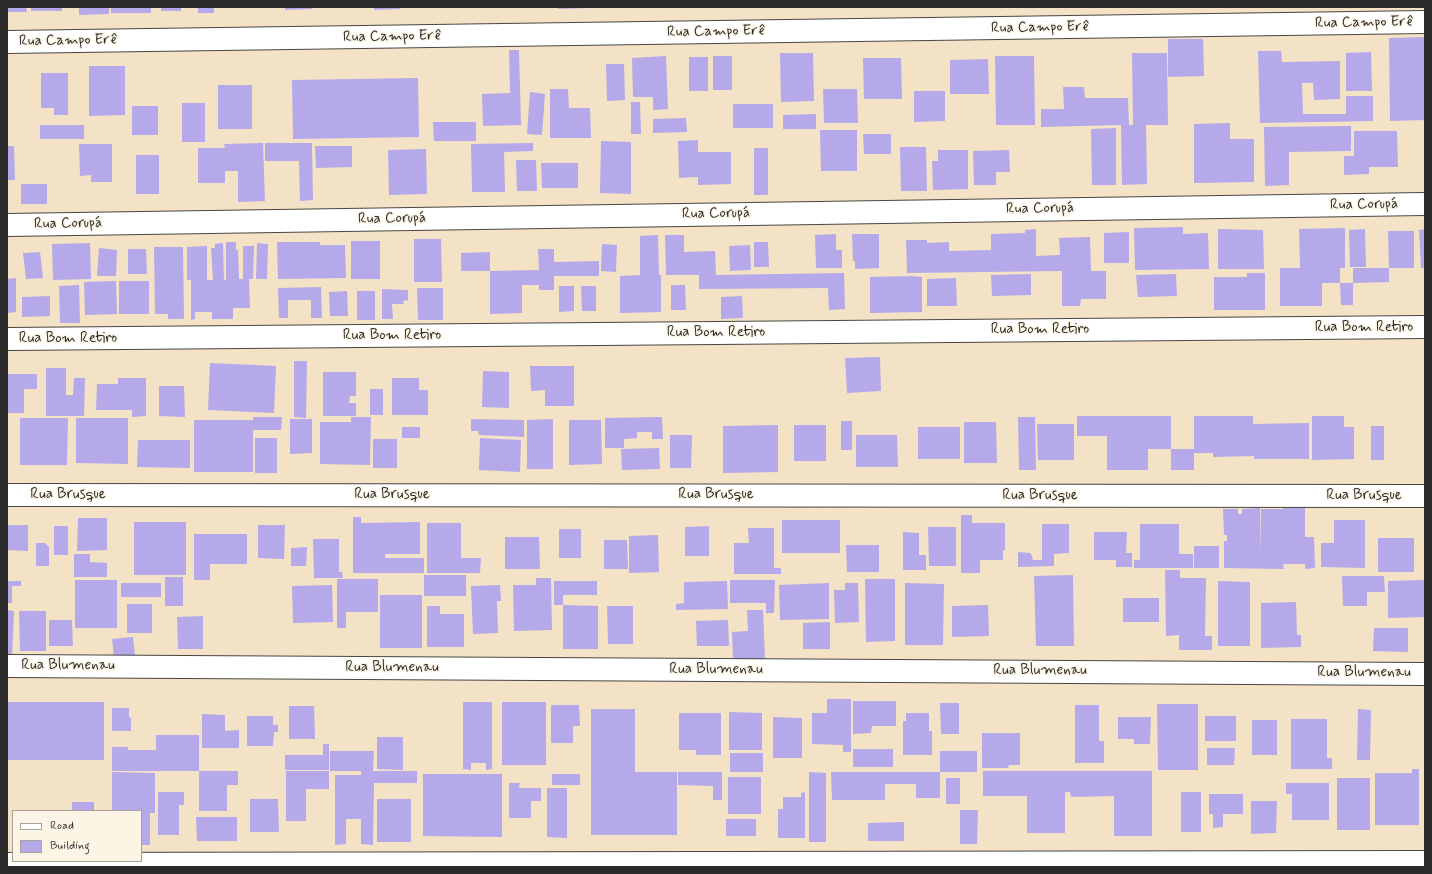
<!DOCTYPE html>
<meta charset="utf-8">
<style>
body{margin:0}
#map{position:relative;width:1432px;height:874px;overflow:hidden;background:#f3e2c6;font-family:Mynerve,sans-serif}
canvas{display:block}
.frame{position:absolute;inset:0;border:8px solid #2b2b2b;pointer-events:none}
.legend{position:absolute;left:12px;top:810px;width:130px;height:52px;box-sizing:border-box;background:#fcf5e5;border:1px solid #a8a49b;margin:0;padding:5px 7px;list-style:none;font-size:12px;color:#2b2b2b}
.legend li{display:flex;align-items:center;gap:8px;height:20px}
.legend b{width:20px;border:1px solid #a8a49b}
</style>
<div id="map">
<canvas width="1432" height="874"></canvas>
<div class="frame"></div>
<ul class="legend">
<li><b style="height:5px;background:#fff"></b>Road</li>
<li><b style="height:11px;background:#b5a9e9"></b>Building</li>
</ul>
</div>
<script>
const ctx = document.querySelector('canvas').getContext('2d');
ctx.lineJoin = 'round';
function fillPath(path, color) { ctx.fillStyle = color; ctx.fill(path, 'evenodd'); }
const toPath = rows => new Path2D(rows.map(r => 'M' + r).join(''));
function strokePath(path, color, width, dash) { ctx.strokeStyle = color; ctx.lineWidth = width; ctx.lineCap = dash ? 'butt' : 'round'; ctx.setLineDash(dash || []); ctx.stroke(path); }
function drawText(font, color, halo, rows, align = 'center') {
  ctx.font = font + ' Mynerve,sans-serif'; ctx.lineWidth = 3; ctx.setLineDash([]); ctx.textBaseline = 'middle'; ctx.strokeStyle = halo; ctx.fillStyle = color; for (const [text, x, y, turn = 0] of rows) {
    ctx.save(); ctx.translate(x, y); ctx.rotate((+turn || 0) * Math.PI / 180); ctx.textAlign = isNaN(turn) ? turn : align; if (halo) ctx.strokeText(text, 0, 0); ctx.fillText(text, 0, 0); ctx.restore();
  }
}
fillPath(toPath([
 [7,7,26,7,27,12,7,12],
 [31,7,62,7,62,11,31,11],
 [79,7,109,7,109,14,79,15],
 [111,7,151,7,151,13,111,13],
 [161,7,181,7,181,11,161,11],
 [198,7,214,7,214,13,198,13],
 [285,7,312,7,312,9,285,10],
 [374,7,400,7,400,9,374,10],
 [558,7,588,7,588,8,558,9],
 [1425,37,1425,120,1390,121,1389,38],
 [1168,39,1203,39,1204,76,1168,77],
 [509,50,519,50,521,125,483,126,482,94,510,93],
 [1258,51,1281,51,1282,62,1340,61,1340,99,1314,100,1313,83,1302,83,1303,114,1346,114,1346,96,1373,96,1373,121,1260,123],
 [1371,52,1372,91,1346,91,1346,53],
 [780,53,813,53,814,101,781,102],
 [1132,53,1167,53,1168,125,1146,125,1147,184,1122,185,1121,125,1041,127,1041,109,1064,109,1063,87,1084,87,1085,98,1128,98,1129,125,1133,125],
 [666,56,668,109,653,110,653,97,633,97,632,58],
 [713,56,732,56,732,90,713,90],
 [995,56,1034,56,1035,125,996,125],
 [689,57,708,57,708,91,689,91],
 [863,58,901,58,902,99,864,99],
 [988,59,989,94,950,94,950,60],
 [606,64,624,64,625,100,607,101],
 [89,66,125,66,125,115,89,116],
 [41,73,68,73,68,115,54,115,54,108,41,108],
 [418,78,419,137,293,139,292,80],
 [218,85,252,85,252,129,218,129],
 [550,89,568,89,569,108,590,108,591,138,550,138],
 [823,89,857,89,858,123,824,123],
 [914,91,945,91,945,121,914,122],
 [530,92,545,94,542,135,527,134],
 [631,102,640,102,641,134,631,134],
 [182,103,205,103,205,142,182,142],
 [733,104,773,104,773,128,733,128],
 [132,106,158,106,158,135,132,135],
 [816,114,816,129,783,129,783,115],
 [686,118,687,132,653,133,653,119],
 [433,122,476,122,476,141,434,141],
 [1230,123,1230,139,1254,139,1254,182,1194,183,1194,124],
 [40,125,84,125,84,139,40,139],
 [1351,126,1351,151,1289,152,1289,185,1265,186,1264,127],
 [1116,128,1116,185,1092,185,1091,129],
 [820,130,857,130,857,171,821,171],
 [1354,131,1397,131,1398,167,1369,167,1369,174,1344,175,1344,156,1354,156],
 [863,134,891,134,891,154,864,154],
 [698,140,698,152,731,152,731,184,698,185,698,177,679,178,678,141],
 [601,141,631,142,631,194,600,193],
 [263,143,265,201,238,202,238,171,225,171,225,183,198,183,198,148,225,148,224,144],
 [265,143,312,143,313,200,300,201,299,161,265,161],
 [533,143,533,151,504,152,505,192,472,192,471,144],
 [79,144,112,144,112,182,91,182,91,175,80,176],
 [7,146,14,146,15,180,7,180],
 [315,146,352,146,352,167,316,168],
 [900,147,926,147,927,191,901,191],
 [754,148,768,148,768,195,754,195],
 [426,149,427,194,389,195,388,150],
 [938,150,968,150,968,189,933,190,932,161,938,161],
 [1009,150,1010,172,996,172,996,185,974,185,973,151],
 [136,155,159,155,159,194,136,194],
 [516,160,536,160,537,191,517,191],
 [541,163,578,163,578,188,542,188],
 [21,184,47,184,47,204,21,204],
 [1183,227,1183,234,1208,233,1209,269,1135,270,1134,228],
 [1345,228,1345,268,1340,268,1340,283,1353,283,1353,305,1341,305,1340,283,1322,283,1322,306,1280,306,1280,268,1300,268,1299,229],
 [1036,229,1036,256,1060,255,1059,238,1090,237,1091,271,1106,271,1106,299,1081,299,1080,306,1062,306,1062,271,907,273,906,240,927,240,927,243,949,242,949,251,991,250,991,234,1025,233,1025,230],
 [1218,229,1263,230,1264,269,1218,269],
 [1365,229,1366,267,1350,267,1349,230],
 [1425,229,1425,268,1421,268,1419,230],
 [1388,231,1414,231,1414,268,1389,268],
 [1129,232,1129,263,1104,263,1104,233],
 [836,234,836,250,842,250,842,268,816,268,815,235],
 [852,234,879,234,879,268,855,269,855,261,853,261],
 [658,235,659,275,661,275,661,312,620,313,620,276,640,275,640,236],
 [665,235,684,235,684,252,715,251,716,275,844,273,845,309,829,310,828,288,699,289,699,275,666,275],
 [414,239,441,239,442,282,414,282],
 [351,241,380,241,380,279,351,279],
 [226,242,236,242,236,250,238,250,239,279,243,279,243,246,254,246,253,279,249,279,250,308,233,308,233,319,212,319,212,312,195,312,195,319,191,320,191,280,187,280,187,247,207,246,207,280,213,280,211,248,215,248,215,244,223,243,224,280,226,280],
 [277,242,320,242,320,245,345,245,346,278,278,279],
 [754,242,768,242,769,267,754,267],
 [90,243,91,279,53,280,52,244],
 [257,243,268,244,267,279,256,279],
 [602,244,617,245,616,272,601,271],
 [750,245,751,270,730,271,729,246],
 [154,247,183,247,184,319,168,319,168,314,155,314],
 [99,248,117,250,116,276,97,276],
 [128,249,146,249,147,274,128,274],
 [538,249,554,249,554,262,599,261,599,276,554,276,554,290,539,290,539,285,522,285,522,313,490,314,490,271,539,270],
 [40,252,43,278,26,279,23,253],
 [490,252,490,271,461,271,461,253],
 [1353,268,1389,268,1389,282,1353,283],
 [1247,273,1265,273,1265,310,1214,310,1214,277,1247,277],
 [1031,274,1031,295,992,296,991,275],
 [1176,274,1177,296,1138,297,1136,275],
 [911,276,922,277,922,312,870,313,870,277],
 [16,278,16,312,7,313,7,279],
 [956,278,957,306,927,306,927,279],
 [116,281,117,314,85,315,84,282],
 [119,281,149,281,149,314,119,314],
 [79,285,80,323,60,323,59,286],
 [671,285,685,285,686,310,671,310],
 [559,286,574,286,574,311,559,312],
 [581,286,596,286,596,311,582,311],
 [321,287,322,318,311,318,311,300,288,300,288,318,279,318,278,288],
 [417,288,443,288,443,320,418,320],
 [382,289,408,290,408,300,403,301,404,304,392,304,393,319,382,319],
 [347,291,348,316,330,316,329,292],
 [357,291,375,291,375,320,357,320],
 [50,296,50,316,22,317,22,297],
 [742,296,743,318,721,319,721,297],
 [880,357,881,391,847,393,845,358],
 [294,361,307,361,306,418,294,417],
 [210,363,276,366,274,413,208,410],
 [530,366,574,366,574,406,545,406,545,390,531,391],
 [46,368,66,368,66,395,73,395,74,378,85,378,84,416,46,416],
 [483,371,509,372,509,408,482,407],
 [323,372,356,372,356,396,350,396,349,403,356,403,356,416,323,416],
 [7,374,37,374,37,389,24,389,24,413,7,413],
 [118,378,146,378,146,416,132,417,132,410,96,410,97,384,118,384],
 [392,378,419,378,419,390,428,390,428,415,392,415],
 [159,386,184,386,185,417,159,416],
 [370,389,383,389,383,415,370,415],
 [1077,416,1171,416,1171,449,1148,449,1148,470,1107,470,1107,436,1077,436],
 [1194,416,1253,416,1253,424,1309,423,1309,459,1254,459,1254,456,1213,457,1213,453,1194,453,1194,470,1171,470,1171,449,1194,449],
 [1312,416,1344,416,1344,427,1354,427,1354,459,1312,460],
 [253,417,282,417,281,430,253,430,253,472,194,472,194,420,253,420],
 [351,417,371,417,370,465,320,464,320,422,351,422],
 [662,417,663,439,652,439,652,432,637,432,637,438,624,439,624,448,605,448,605,418],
 [1018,417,1035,417,1036,470,1019,470],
 [20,418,68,418,67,465,20,465],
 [76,418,128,418,128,464,76,463],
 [290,419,312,419,312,453,290,454],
 [471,419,524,420,524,437,479,435,478,431,471,431],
 [553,419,553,469,527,469,527,420],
 [569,420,601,420,602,464,569,465],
 [841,421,852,421,852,450,841,450],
 [964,422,996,422,997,463,964,463],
 [1037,424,1074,424,1074,460,1038,460],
 [778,425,778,472,723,473,723,426],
 [794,425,826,425,826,461,794,461],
 [1371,426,1384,426,1384,460,1371,460],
 [402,427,420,427,420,438,402,438],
 [918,427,960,427,960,459,918,459],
 [670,435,692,435,691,468,670,468],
 [856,435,897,435,898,467,856,467],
 [255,438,277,438,277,473,255,473],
 [480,438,521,440,520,472,479,470],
 [373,439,397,439,397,468,373,468],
 [138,440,190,440,190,468,137,467],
 [659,448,660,469,622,470,621,449],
 [1283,507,1305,507,1305,537,1314,537,1315,568,1305,569,1305,564,1283,564,1284,569,1224,568,1224,541,1227,541,1227,535,1224,535,1223,509,1238,509,1238,514,1242,514,1242,509,1260,508,1261,555,1261,509,1283,509],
 [961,515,972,515,972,523,1005,523,1005,550,1003,550,1003,560,980,560,980,573,961,573],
 [353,517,361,517,361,523,420,522,420,554,385,554,385,558,424,558,424,573,353,573],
 [78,518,107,518,107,550,77,551],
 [782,520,840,520,840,553,782,553],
 [1334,520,1365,520,1365,568,1321,567,1321,543,1334,543],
 [134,522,186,522,186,575,134,575],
 [427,523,461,523,461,558,481,558,480,573,427,573],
 [1042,524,1069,524,1069,553,1054,554,1054,566,1018,567,1018,552,1030,553,1032,556,1033,560,1042,560],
 [1140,524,1179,524,1179,554,1193,554,1193,568,1134,568,1134,560,1140,560],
 [7,525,28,525,28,551,7,550],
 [258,525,285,525,284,559,258,558],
 [54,526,68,526,68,555,54,555],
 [709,526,709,556,685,556,685,527],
 [928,527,956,527,956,566,929,566],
 [748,528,774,528,774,568,781,568,781,574,734,574,734,543,749,543],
 [559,529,581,529,581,558,559,558],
 [903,532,919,533,919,555,926,555,926,570,903,570],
 [1094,532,1127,532,1126,553,1132,553,1132,567,1116,567,1116,560,1094,560],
 [194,534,247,534,247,564,210,564,210,580,194,580],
 [658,535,659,572,629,573,629,536],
 [505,537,539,537,540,569,505,569],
 [1378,538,1414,538,1414,572,1378,572],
 [313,539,339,539,339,572,342,572,343,578,314,578],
 [604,540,627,540,628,569,604,569],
 [36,543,45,543,49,547,49,566,36,566],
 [846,545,879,545,879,572,847,572],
 [1194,546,1219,546,1219,568,1194,568],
 [307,547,306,566,291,566,291,548],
 [74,554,90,554,90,562,107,563,107,577,74,577],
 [1165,570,1180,570,1180,578,1206,578,1205,636,1212,636,1212,650,1179,650,1179,635,1166,636],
 [424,575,466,575,466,596,424,596],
 [1073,575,1074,646,1036,646,1034,576],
 [1342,576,1384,576,1385,592,1367,592,1367,606,1343,606],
 [165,577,183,577,183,606,165,606],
 [536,578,551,578,552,630,514,631,513,585,536,585],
 [337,579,378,579,378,612,346,612,346,628,337,628],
 [865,579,895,579,895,641,866,642],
 [75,580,117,580,117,628,75,628],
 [730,580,775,580,774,613,766,613,766,603,730,603],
 [1424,580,1425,617,1388,618,1388,581],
 [7,581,21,581,21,586,12,586,12,603,7,603],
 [554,581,597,581,597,595,563,595,563,605,554,605],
 [727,581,728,609,676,610,676,604,684,603,684,582],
 [1218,581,1250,582,1250,646,1218,646],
 [121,583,161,583,161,597,121,597],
 [829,583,829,619,780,620,779,585],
 [845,583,858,583,859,622,835,623,834,590,845,590],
 [905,583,944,584,943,645,905,645],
 [332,585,333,622,293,623,292,586],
 [500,585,501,601,497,601,498,633,473,634,471,586],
 [380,595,422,595,422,648,380,648],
 [1123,598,1159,598,1159,622,1123,622],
 [1296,602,1297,635,1301,635,1301,647,1261,648,1261,603],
 [127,604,152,604,152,633,127,633],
 [563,605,598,606,598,649,563,649],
 [988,605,989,636,952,637,952,606],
 [427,606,440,606,440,614,464,614,464,647,427,647],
 [607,606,633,606,633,644,608,644],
 [7,610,14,611,12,657,7,657],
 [747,610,763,610,765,660,733,661,732,632,748,631],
 [19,611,46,611,46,651,20,651],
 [203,616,203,649,178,649,177,617],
 [49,620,72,620,73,646,49,646],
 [728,620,729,646,697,646,696,621],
 [830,622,830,649,803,649,803,623],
 [1374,628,1408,628,1408,652,1373,651],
 [133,637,135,656,114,658,112,639],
 [827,699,851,699,851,752,843,752,843,745,812,744,812,713,827,713],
 [853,701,896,701,896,726,872,726,871,733,853,734],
 [7,702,104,702,104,760,7,760],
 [463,702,492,702,492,769,486,770,486,763,471,763,471,770,463,769],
 [502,702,546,702,546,765,502,765],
 [940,703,959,703,959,734,941,734],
 [1157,704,1198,704,1198,770,1158,770],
 [551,705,579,705,580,726,573,726,573,743,551,743],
 [1075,705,1099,705,1099,741,1104,741,1104,763,1075,763],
 [289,706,314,706,315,739,289,739],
 [112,708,129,708,129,717,131,718,131,731,112,731],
 [591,709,635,709,635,772,677,772,677,835,591,835],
 [1358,709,1371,710,1370,760,1357,760],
 [729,712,762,713,762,750,729,750],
 [679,713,721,713,721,755,696,755,696,750,679,750],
 [906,713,929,713,929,731,932,731,932,755,903,755,903,721,906,721],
 [202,714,225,715,225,731,239,730,239,748,202,748],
 [247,716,273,716,273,725,278,725,278,732,274,732,273,746,247,746],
 [1205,716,1236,716,1236,741,1205,741],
 [773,717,802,718,802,758,773,758],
 [1118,717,1151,717,1150,744,1134,744,1134,739,1118,739],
 [1291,719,1327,719,1327,758,1332,758,1332,769,1291,769],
 [1252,720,1277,720,1277,755,1252,755],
 [982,733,1020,733,1020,765,1009,765,1008,768,982,768],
 [156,735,199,735,199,771,112,771,112,747,128,747,128,750,156,750],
 [377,737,403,737,403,770,377,769],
 [323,744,329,744,329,770,285,770,285,755,323,755],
 [1207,748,1235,748,1234,765,1207,765],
 [853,749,893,749,893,767,853,767],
 [330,751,374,751,373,771,417,771,417,783,374,783,373,845,361,844,361,819,346,819,346,844,335,845,335,775,361,775,361,771,330,771],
 [940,751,977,751,977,772,940,772,940,798,916,798,916,784,885,784,885,800,832,800,831,772,940,772],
 [730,753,763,753,763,772,730,772],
 [1412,769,1419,769,1419,825,1375,825,1375,773,1412,773],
 [199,771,238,771,238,785,227,785,227,811,199,811],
 [286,771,329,771,329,789,306,789,306,821,286,821],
 [983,771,1152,771,1152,836,1114,836,1114,796,1071,797,1070,792,1065,792,1065,833,1027,833,1027,796,983,796],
 [112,772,155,773,155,813,150,813,150,845,141,845,141,811,112,811],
 [678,772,722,772,722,800,713,800,713,786,678,785],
 [809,772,826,773,826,842,809,842],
 [423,774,502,774,502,837,423,836],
 [552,774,580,774,580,785,552,785],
 [728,777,761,777,761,814,728,814],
 [946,778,960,778,960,804,946,804],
 [1337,778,1370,778,1370,830,1337,830],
 [509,783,520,783,519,788,541,788,541,801,531,801,531,818,509,818],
 [1286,783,1329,783,1329,820,1292,820,1292,794,1286,794],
 [547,788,567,788,567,838,547,837],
 [158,792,184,792,184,805,179,805,179,835,158,835],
 [805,792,805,838,778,838,778,809,783,809,783,797,801,797,801,793],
 [1181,792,1201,792,1201,832,1181,832],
 [1209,794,1243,794,1243,814,1223,814,1223,827,1213,828,1213,814,1209,814],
 [250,799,278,799,279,832,250,832],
 [377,799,411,799,411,842,377,842],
 [1251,801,1277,801,1276,833,1251,834],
 [72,802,94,802,94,811,72,811],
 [960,810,978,810,977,844,960,844],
 [196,817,237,817,237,841,197,841],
 [726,819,756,819,756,836,726,836],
 [904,822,904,841,868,841,868,823]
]), '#b5a9e9');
const minor = toPath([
 [7,42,1425,22],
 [7,225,1425,204],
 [7,339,1425,327],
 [7,495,1425,496],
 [7,666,1425,674],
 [7,864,1425,862]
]);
strokePath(minor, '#494642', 24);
strokePath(minor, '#fff', 22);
drawText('15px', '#2b2b2b', '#fcf5e5', [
 ["Rua Campo Erê",1364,23,-1],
 ["Rua Campo Erê",1040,28,-1],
 ["Rua Campo Erê",716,32,-1],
 ["Rua Campo Erê",392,37,-1],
 ["Rua Campo Erê",68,41,-1],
 ["Rua Corupá",1364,205,-1],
 ["Rua Corupá",1040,209,-1],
 ["Rua Corupá",716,214,-1],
 ["Rua Corupá",392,219,-1],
 ["Rua Corupá",68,224,-1],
 ["Rua Bom Retiro",1364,328],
 ["Rua Bom Retiro",1040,330],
 ["Rua Bom Retiro",716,333],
 ["Rua Bom Retiro",392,336],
 ["Rua Bom Retiro",68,339],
 ["Rua Brusque",68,495],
 ["Rua Brusque",392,495],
 ["Rua Brusque",716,495],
 ["Rua Brusque",1040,496],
 ["Rua Brusque",1364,496],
 ["Rua Blumenau",68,666],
 ["Rua Blumenau",392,668],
 ["Rua Blumenau",716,670],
 ["Rua Blumenau",1040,671],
 ["Rua Blumenau",1364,673]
]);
</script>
